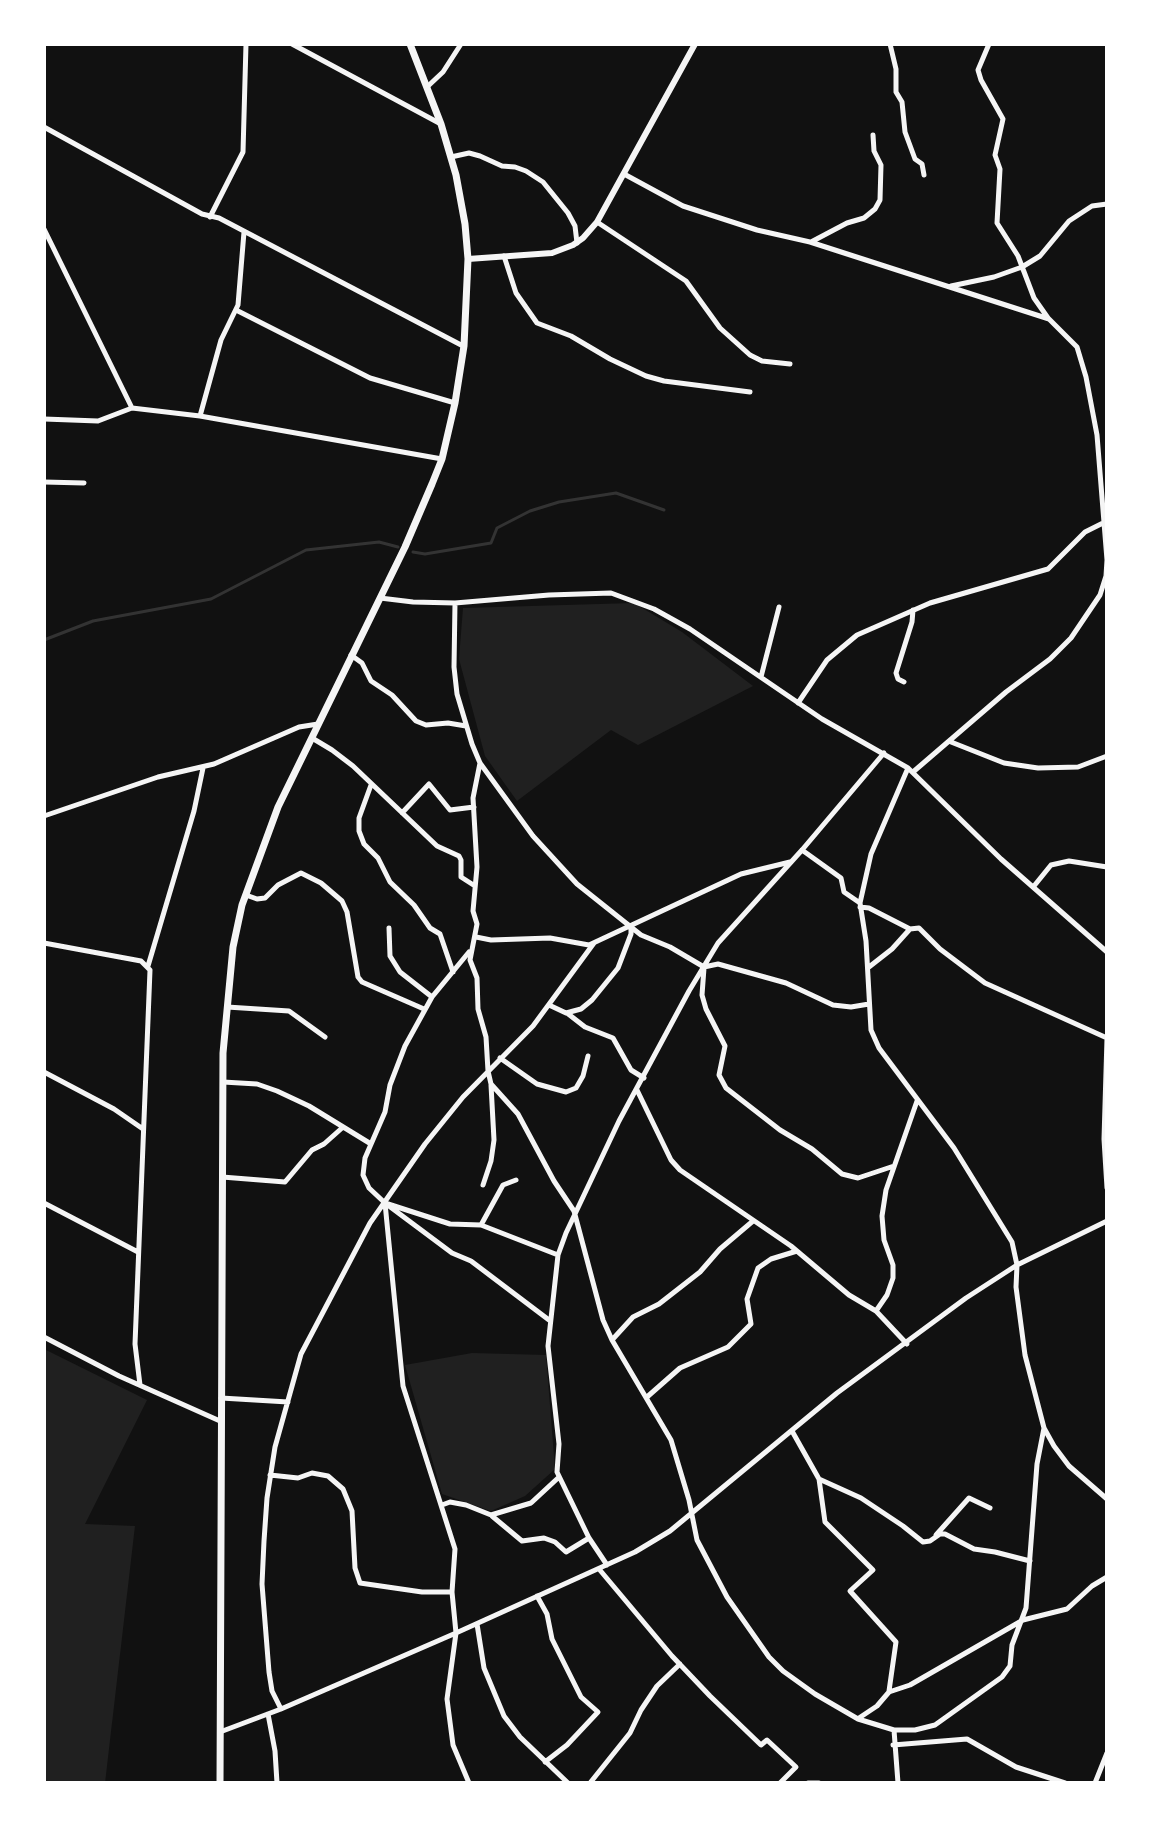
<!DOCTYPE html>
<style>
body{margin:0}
#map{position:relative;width:1151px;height:1827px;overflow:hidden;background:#111;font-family:"Roboto Serif",serif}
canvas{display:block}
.frame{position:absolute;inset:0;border:46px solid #fff;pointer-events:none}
</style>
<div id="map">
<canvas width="1151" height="1827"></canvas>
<div class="frame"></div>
</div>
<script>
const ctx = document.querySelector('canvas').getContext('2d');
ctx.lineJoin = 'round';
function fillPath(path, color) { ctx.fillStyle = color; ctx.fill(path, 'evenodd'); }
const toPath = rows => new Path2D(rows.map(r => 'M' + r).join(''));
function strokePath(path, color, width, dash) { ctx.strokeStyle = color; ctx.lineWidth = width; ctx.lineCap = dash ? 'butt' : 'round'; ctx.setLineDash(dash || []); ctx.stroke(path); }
fillPath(toPath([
 [634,603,682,632,753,686,638,745,611,730,517,801,485,756,459,659,463,608],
 [44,1349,147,1400,85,1524,135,1526,105,1783,44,1783],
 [472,1353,546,1355,555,1469,525,1496,491,1511,442,1494,405,1365]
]), '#202020');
strokePath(toPath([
 [413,552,425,554,491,543,497,528,530,511,559,502,616,493,664,510],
 [44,640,93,621,211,599,306,550,379,542,398,547]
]), '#333', 3);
strokePath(toPath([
 [292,44,439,123],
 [890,44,896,69,896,92,902,102,905,132,915,159,922,164,924,175],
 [989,44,978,70,981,80,1003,119,995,155,1000,169,997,223,1018,256,1034,298,1048,318],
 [427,87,443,72,461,44],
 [44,127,202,214,219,218,463,346],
 [451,157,469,153,480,156,502,166,515,167,526,171,543,182,568,213,575,226,577,243],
 [624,174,683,206,757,230,810,242,1049,319,1077,347,1086,377,1097,435,1107,560,1106,576,1100,595,1071,638,1050,659,1006,692,913,772],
 [210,217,243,152,246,44],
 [597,222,686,281,720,328,750,355,762,361,790,364],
 [44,229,132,408],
 [811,242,847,223,864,218,875,209,880,200,881,165,874,151,873,135],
 [504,256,516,293,537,323,571,336,610,359,646,376,664,381,750,392],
 [951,286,994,277,1022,267,1040,256,1069,221,1092,206,1107,204],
 [236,310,370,378,455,403],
 [200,416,221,340,238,305,244,232],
 [44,419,98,421,132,408,200,416,442,459],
 [44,482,84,483],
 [380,598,413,602,455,603,549,595,611,593,654,609,690,629,822,719,908,768,1001,859,1107,952],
 [455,603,454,667,457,694,472,744,480,763,533,836,577,884,641,935,670,947,704,967,718,964,786,983,833,1005,851,1007,869,1004],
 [351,655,362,663,371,681,392,695,416,721,426,725,448,723,466,726],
 [761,677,779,607],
 [904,682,898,679,896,673,912,622,913,610],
 [798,703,827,660,857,635,930,603,1048,569,1085,532,1105,522],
 [312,738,332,750,353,766,437,846,459,856,461,860,461,877,475,886],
 [951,742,1004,763,1038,768,1078,767,1107,756],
 [480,763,473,798,477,867,473,911,477,924,470,960,477,978,478,1009,486,1037,488,1071,491,1084,518,1114,554,1181,574,1211,603,1320,612,1340,671,1440,689,1500,697,1540,727,1597,769,1657,783,1671,815,1694,858,1719,894,1730,915,1730,935,1725,1002,1677,1010,1666,1012,1645,1026,1608,1037,1464,1044,1428],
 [908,768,871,854,860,903,866,941,871,1030,879,1048,954,1148,1012,1242,1017,1265,1016,1287,1025,1355,1044,1428,1054,1446,1069,1466,1107,1499],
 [371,785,359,818,359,831,364,844,378,858,390,882,414,905,430,928,440,934,453,972],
 [402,813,429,784,450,810,474,807],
 [44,816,158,777,214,764,299,727,318,724],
 [802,850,841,878,844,892,860,903],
 [1034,886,1051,865,1069,861,1107,867],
 [246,895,257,899,265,898,278,885,301,873,321,883,342,901,347,912,358,977,362,982,424,1009],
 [860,907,869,908,910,929],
 [389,928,390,956,400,972,432,997],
 [476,937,491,940,550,938,589,945,741,874,790,862],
 [44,943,141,961,150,970,135,1344,140,1385],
 [469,952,432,997,405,1046,390,1085,385,1112,365,1158,363,1175,369,1188,385,1203,452,1253,471,1261,549,1320],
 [148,966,194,811,203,768],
 [869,967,892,949,910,929,919,928,940,949,985,983,1107,1038,1104,1139,1107,1188],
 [704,968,702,995,706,1009,725,1046,719,1075,726,1088,780,1130,812,1149,842,1174,858,1178,894,1166],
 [549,1005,566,1013,581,1009,592,1000,618,968,631,934,631,926],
 [227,1007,289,1011,325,1037],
 [567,1013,585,1027,613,1038,631,1070,644,1078],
 [500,1058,537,1084,566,1092,576,1088,583,1076,588,1056],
 [44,1072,114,1109,143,1129],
 [223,1082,257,1084,277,1091,309,1106,371,1144],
 [637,1090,671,1160,680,1170,791,1246,849,1295,876,1311,907,1344],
 [222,1177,285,1182,312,1150,324,1144,342,1128],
 [483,1185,491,1161,494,1140,491,1085],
 [44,1203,138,1252],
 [481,1225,503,1185,516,1180],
 [876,1311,887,1295,893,1278,893,1265,884,1240,882,1216,886,1190,917,1101],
 [44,1337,119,1376,220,1421],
 [612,1340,633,1317,659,1304,700,1272,720,1249,753,1221],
 [647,1397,680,1368,728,1347,751,1324,747,1299,758,1268,771,1259,797,1251],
 [221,1398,288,1402],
 [792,1431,819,1479,861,1498,903,1526,923,1542,930,1541,940,1534,945,1534,974,1549,995,1552,1030,1561],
 [270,1475,298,1478,312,1473,328,1476,343,1489,352,1511,355,1568,360,1583,422,1592,452,1592],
 [819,1479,825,1522,873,1570,850,1591,896,1642,889,1691],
 [442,1505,450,1502,466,1505,491,1515,531,1503,558,1478],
 [492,1516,522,1541,544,1538,555,1542,566,1552,589,1538],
 [936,1535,969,1498,990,1508],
 [607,1565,589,1538,557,1472,559,1444,548,1346,558,1255,566,1233,619,1121,689,991,718,943,802,850,884,753],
 [599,1569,672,1656,710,1696,761,1745,767,1740,796,1767,780,1783],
 [537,1596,547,1614,552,1639,581,1697,598,1712,567,1745,545,1762],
 [477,1624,484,1668,504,1716,520,1737,568,1783],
 [281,1709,272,1691,269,1672,262,1584,264,1541,267,1498,275,1447,301,1354,370,1223,425,1144,463,1097,533,1026,594,943],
 [268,1714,275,1751,277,1783],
 [859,1718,877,1706,889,1692,910,1685,1023,1620,1067,1609,1092,1586,1107,1577],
 [894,1730,898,1783],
 [220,1732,281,1709,456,1633,635,1552,670,1531,837,1393,966,1298,1017,1265,1107,1221],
 [893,1745,967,1739,1016,1767,1065,1783],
 [469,1783,453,1745,447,1699,456,1633,452,1592,455,1549,403,1386,385,1203,450,1224,481,1225,558,1255],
 [590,1783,630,1733,641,1710,657,1686,680,1664],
 [808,1783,819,1783],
 [1095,1783,1107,1753]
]), '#f5f5f5', 5);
strokePath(toPath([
 [468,259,552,253,573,245,583,238,597,222,695,44]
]), '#f5f5f5', 6);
strokePath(toPath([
 [220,1783,223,1053,233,947,242,905,278,807,405,547,432,484,442,459,455,403,464,346,468,259,465,224,456,175,441,124,410,44]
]), '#f5f5f5', 7);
</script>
